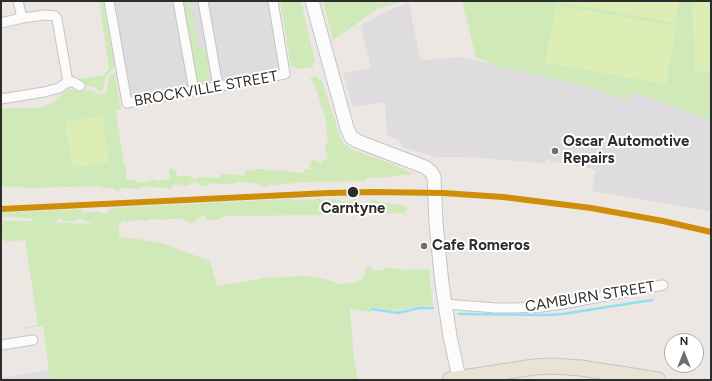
<!DOCTYPE html>
<style>
body{margin:0}
#map{position:relative;width:712px;height:381px;overflow:hidden;background:#ece7e3;font-family:Figtree,sans-serif}
canvas{display:block}
.frame{position:absolute;inset:0;border:2px solid #2d2d2d;pointer-events:none}
.north{position:absolute;left:664px;top:333px;width:40px;height:40px;box-sizing:border-box;background:#fff;border:1px solid #ababab;border-radius:50%;rotate:0deg;font-size:11px;font-weight:700;line-height:16px;text-align:center;color:#2d2d2d}
.north::after{content:'';display:block;margin:auto;width:14px;height:18px;background:#706e6d;clip-path:polygon(50% 0,100% 100%,50% 72%,0 100%)}
</style>
<div id="map">
<canvas width="712" height="381"></canvas>
<div class="frame"></div>
<div class="north">N</div>
</div>
<script>
const ctx = document.querySelector('canvas').getContext('2d');
ctx.lineJoin = 'round';
function fillPath(path, color) { ctx.fillStyle = color; ctx.fill(path, 'evenodd'); }
const toPath = rows => new Path2D(rows.map(r => 'M' + r).join(''));
function strokePath(path, color, width, dash) { ctx.strokeStyle = color; ctx.lineWidth = width; ctx.lineCap = dash ? 'butt' : 'round'; ctx.setLineDash(dash || []); ctx.stroke(path); }
function drawText(font, color, halo, rows, align = 'center') {
  ctx.font = font + ' Figtree,sans-serif'; ctx.lineWidth = 4; ctx.setLineDash([]); ctx.textBaseline = 'middle'; ctx.strokeStyle = halo; ctx.fillStyle = color; for (const [text, x, y, turn = 0] of rows) {
    ctx.save(); ctx.translate(x, y); ctx.rotate((+turn || 0) * Math.PI / 180); ctx.textAlign = isNaN(turn) ? turn : align; if (halo) ctx.strokeText(text, 0, 0); ctx.fillText(text, 0, 0); ctx.restore();
  }
}
fillPath(toPath([
 [110,1,273,1,285,74,127,103],
 [409,3,420,60,462,57,494,64,494,66,577,84,627,100,630,90,711,121,711,211,592,191,596,170,546,160,545,164,531,162,468,157,435,157,403,147,400,141,390,136,387,136,385,102,353,107,343,73,371,68,361,25,383,13],
 [49,370,50,380,1,380,1,378]
]), '#dfdcdf');
fillPath(toPath([
 [99,1,103,1,115,67,106,76,103,89,102,91,100,91,94,87,87,86,80,79,104,75,109,68],
 [184,1,190,1,199,49,204,49,206,52,210,77,209,81,205,83,199,82,197,78],
 [280,1,301,1,315,62,313,63,313,67,298,69,294,67,291,66],
 [323,1,406,1,379,8,333,40],
 [462,1,711,1,711,121,631,91,627,100,577,84,494,66,494,64,476,58],
 [114,73,115,73,121,109,116,110,118,125,117,128,119,129,120,132,118,133,118,135,120,138,121,147,123,154,123,160,126,169,126,179,128,180,133,180,138,182,146,182,152,180,156,180,159,182,162,179,166,180,170,178,169,170,171,168,174,169,176,171,177,176,179,177,184,175,190,176,191,178,195,179,199,177,217,178,223,174,233,174,242,176,244,175,245,171,248,169,254,171,257,169,263,169,268,171,287,170,292,173,294,172,298,173,304,172,305,169,311,170,309,165,311,161,313,160,318,161,320,164,324,160,328,159,328,157,325,149,326,144,328,142,325,117,316,89,310,78,317,76,319,80,322,81,340,136,344,144,353,150,382,160,403,169,411,173,412,175,401,175,378,178,367,178,366,181,302,182,288,184,285,183,278,185,271,184,270,185,264,187,262,185,254,183,250,183,245,182,239,182,232,184,228,184,225,185,213,183,207,186,203,186,194,182,188,186,184,186,181,184,174,185,171,189,168,189,166,187,161,188,146,186,142,187,138,189,125,188,121,189,120,191,116,191,113,188,104,188,100,186,31,188,1,186,1,109,10,108,33,108,42,107,53,102,69,88,81,92,91,90,99,94,104,94,107,90,108,82,110,76],
 [319,198,324,201,328,199,335,199,342,201,347,204,351,200,355,199,358,200,360,203,362,204,370,203,372,199,374,199,380,202,406,206,407,210,404,213,333,215,224,216,218,220,206,220,205,217,205,214,200,217,196,221,192,223,187,222,182,219,168,219,163,220,151,219,146,221,141,220,135,221,134,219,131,221,127,222,123,220,121,223,120,224,118,229,120,235,118,237,138,239,164,244,210,261,217,286,261,279,261,278,306,276,324,279,341,284,357,282,362,279,365,275,364,270,368,266,371,267,372,270,376,271,383,270,386,267,393,269,398,268,401,270,429,269,433,306,418,306,397,311,371,307,371,312,350,309,354,360,358,380,50,380,43,326,20,329,20,328,38,325,25,240,6,242,5,239,1,240,1,221,34,221,30,218,25,218,25,219,22,217,1,217,1,213,81,209,84,213,95,211,102,213,106,213,108,212,110,208,268,200,268,202,273,199,278,200,290,199,299,201,300,199,304,201,307,199,313,201,315,199],
 [60,218,64,221,74,222,76,220,80,219,93,224,48,222,56,221]
]), '#cfe9b9');
fillPath(toPath([
 [556,1,679,1,675,23,556,2],
 [692,1,711,1,711,71,695,72],
 [556,5,676,26,666,84,545,63],
 [102,116,103,123,105,127,104,132,106,146,109,149,108,155,109,162,73,167,72,160,69,157,70,151,68,137,66,133,67,128,66,122]
]), '#dceeb6');
strokePath(toPath([
 [372,309,398,313,419,308,433,308],
 [459,314,548,315,563,314,652,300]
]), '#90dff3', 2.5);
const street = toPath([
 [109,1,127,103,285,74,273,1],
 [178,1,194,91],
 [203,1,218,86],
 [22,18,45,15,55,16,57,19,68,82],
 [1,23,22,18,18,1],
 [1,99,44,92,59,88,68,82,73,82,80,86],
 [445,304,496,308,513,308,541,307,563,304,663,285],
 [1,345,33,340]
]);
const secondary = toPath([
 [312,1,347,128,351,137,357,141,425,167,431,172,434,177,436,223,442,284,450,336,459,378]
]);
const primary = toPath([
 [450,380,534,367,552,366,581,368,658,380]
]);
strokePath(street, '#c5c4c4', 11);
strokePath(secondary, '#c5c4c4', 15);
strokePath(primary, '#c6c4c3', 17);
strokePath(street, '#fcfbfb', 9);
strokePath(secondary, '#fcfbfb', 13);
strokePath(primary, '#e9e3d4', 15);
strokePath(toPath([
 [1,209,328,193,373,192,443,193,503,197,591,208,663,221,711,232]
]), '#cf8e09', 6);
for (const [x, y, r, color] of [
 [555,151,4,"#706e6d"],
 [353,192,6,"#2d2d2d"],
 [424,246,4,"#706e6d"]
]) { const dot = new Path2D(); dot.arc(x, y, r, 0, 2 * Math.PI); ctx.fillStyle = color; ctx.fill(dot); strokePath(dot, '#fff', 1.5); }
drawText('15px', '#2d2d2d', '#fff', [
 ["BROCKVILLE STREET",206,89,-10],
 ["CAMBURN STREET",590,297,-9]
]);
drawText('bold 15px', '#2d2d2d', '#fff', [
 ["Oscar Automotive",563,142],
 ["Repairs",563,159],
 ["Cafe Romeros",432,246]
], 'left');
drawText('bold 15px', '#2d2d2d', '#fff', [
 ["Carntyne",353,209]
]);
</script>
